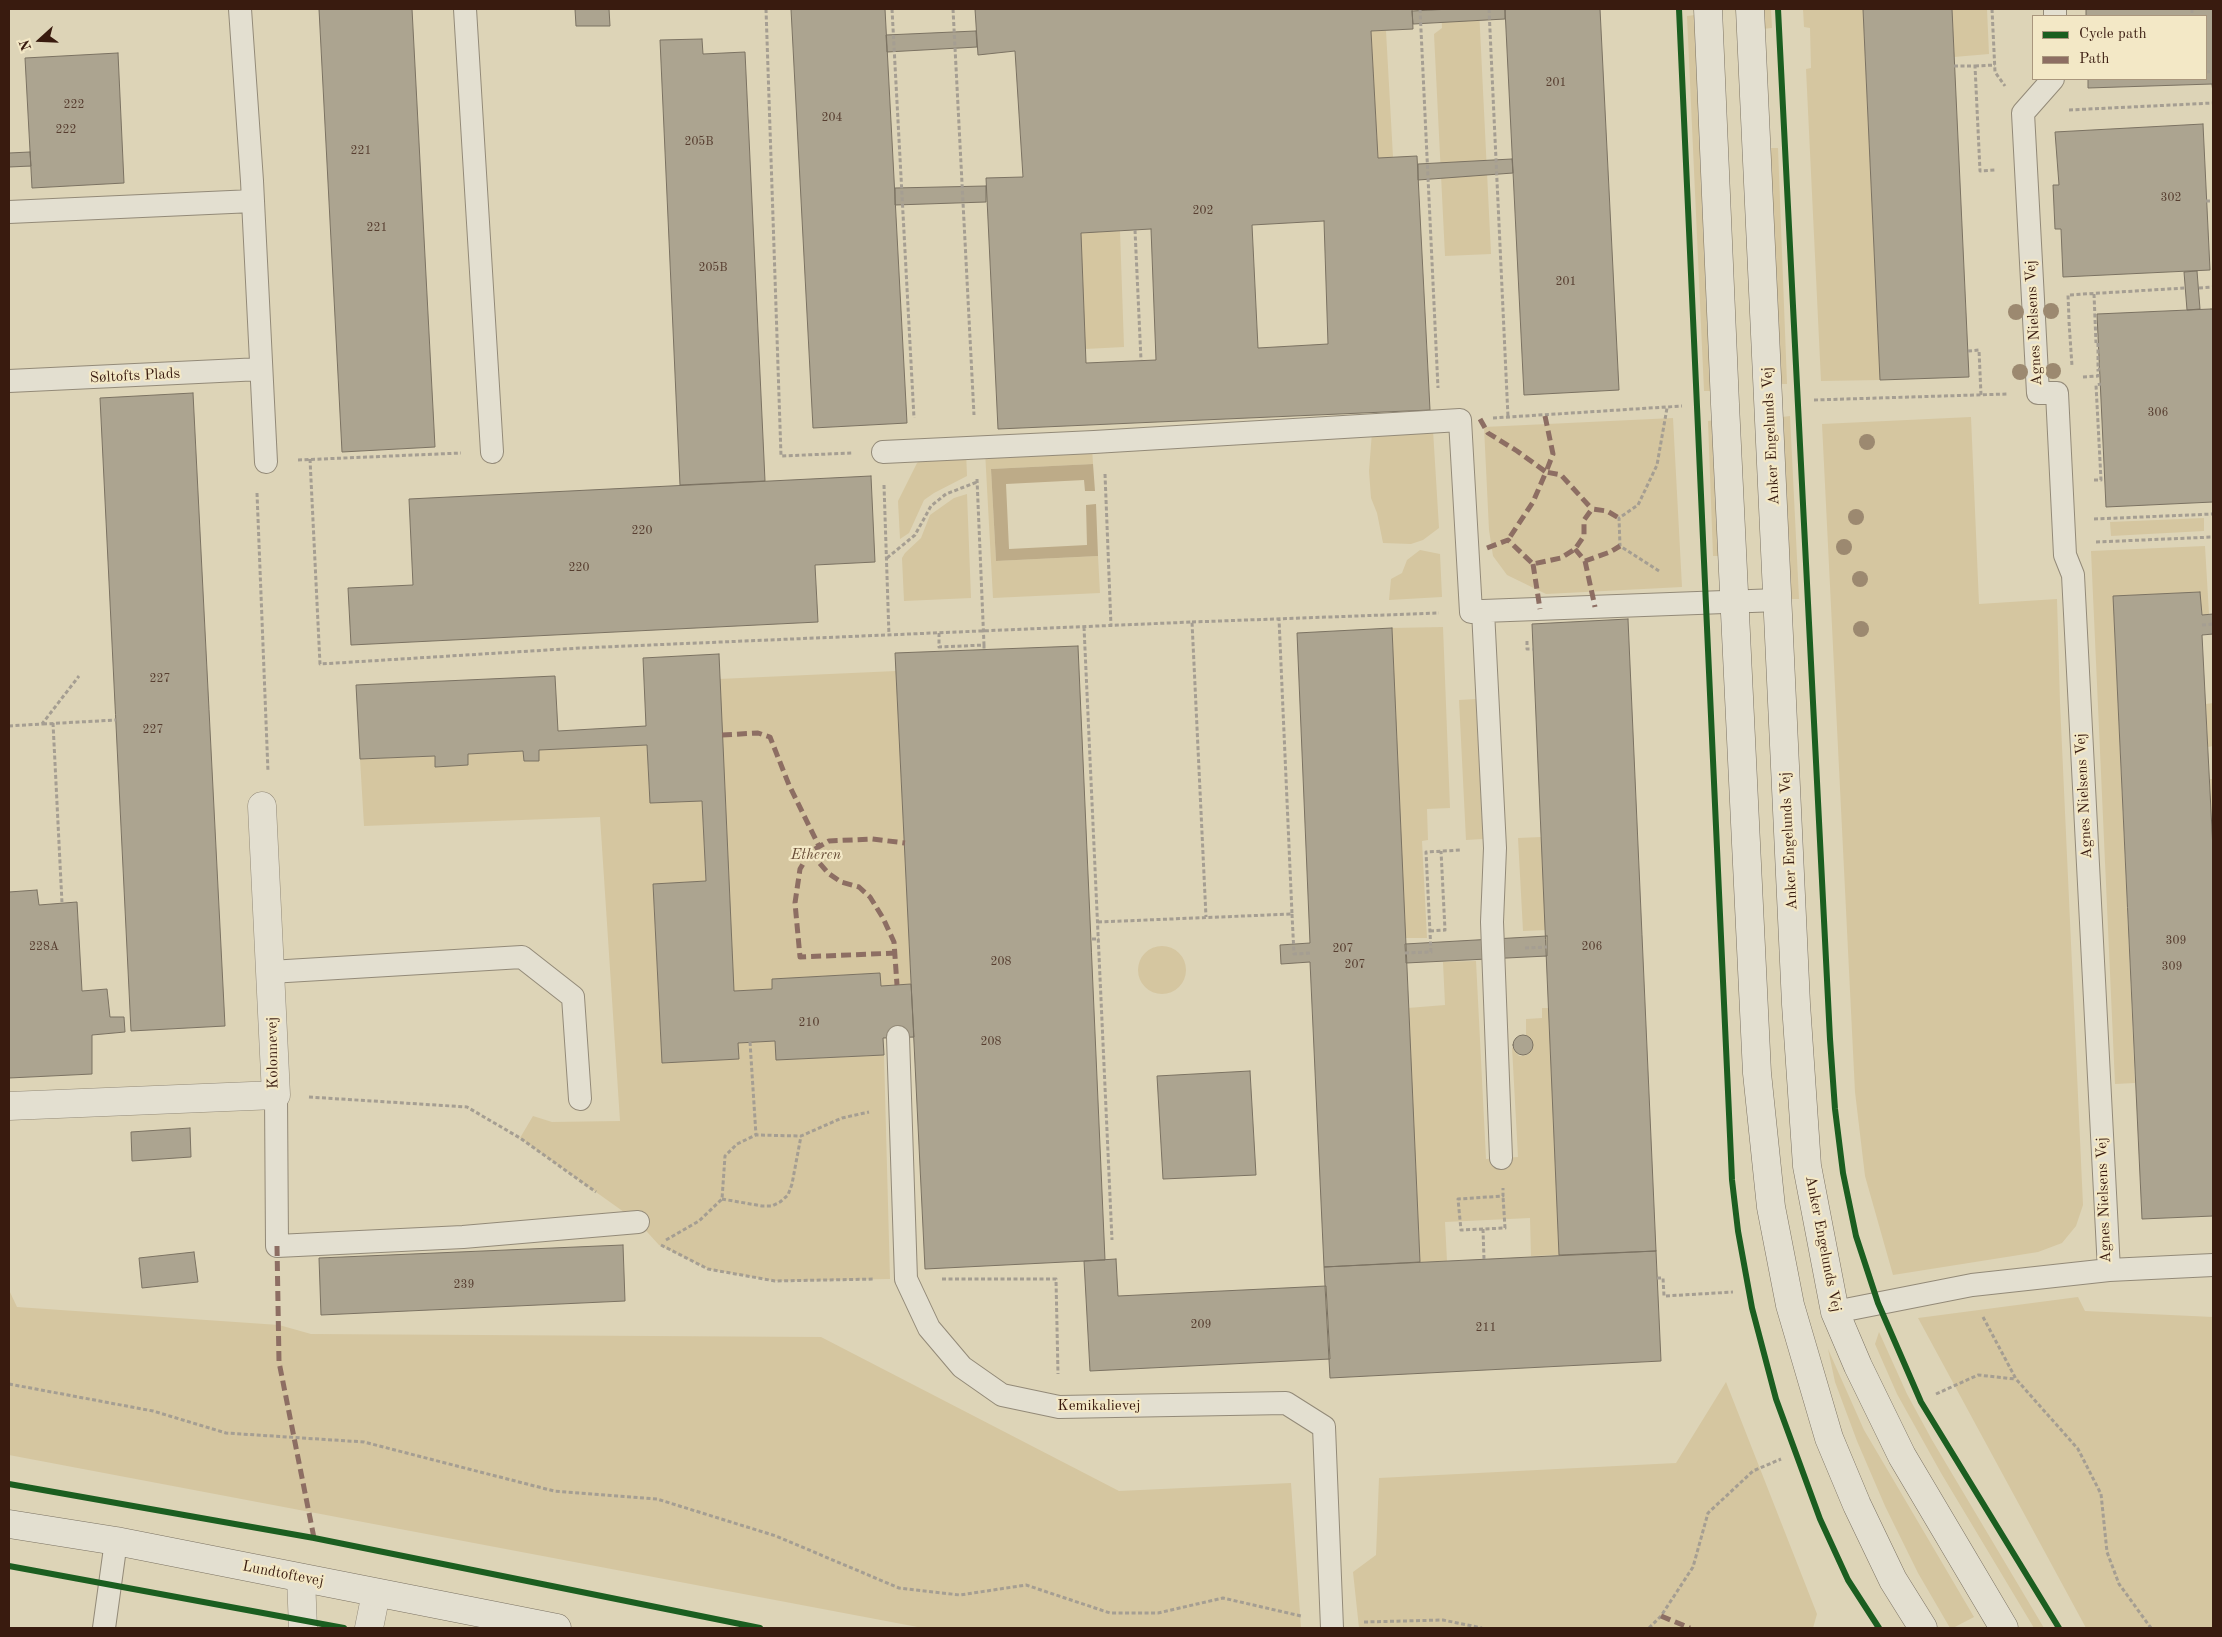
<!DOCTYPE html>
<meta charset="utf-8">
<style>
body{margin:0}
#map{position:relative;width:2222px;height:1637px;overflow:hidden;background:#ddd4b7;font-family:"Old Standard TT",serif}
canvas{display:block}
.frame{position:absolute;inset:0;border:10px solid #391b0f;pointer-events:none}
.legend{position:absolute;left:2032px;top:15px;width:175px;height:65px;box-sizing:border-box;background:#f3e8c6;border:1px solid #a9967d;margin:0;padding:6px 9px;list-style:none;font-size:15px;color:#391b0f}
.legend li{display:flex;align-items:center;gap:10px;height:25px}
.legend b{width:25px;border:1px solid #a9967d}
.north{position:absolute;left:15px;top:15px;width:50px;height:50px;-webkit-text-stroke:4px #f3e8c6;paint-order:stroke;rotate:250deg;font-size:14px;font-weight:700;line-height:20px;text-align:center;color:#391b0f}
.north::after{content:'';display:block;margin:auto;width:18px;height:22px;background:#391b0f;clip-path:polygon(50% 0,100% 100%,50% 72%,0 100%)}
</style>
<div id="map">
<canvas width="2222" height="1637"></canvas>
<div class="frame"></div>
<ul class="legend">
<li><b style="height:6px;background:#1b5e20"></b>Cycle path</li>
<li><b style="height:6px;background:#8d6e63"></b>Path</li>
</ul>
<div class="north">N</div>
</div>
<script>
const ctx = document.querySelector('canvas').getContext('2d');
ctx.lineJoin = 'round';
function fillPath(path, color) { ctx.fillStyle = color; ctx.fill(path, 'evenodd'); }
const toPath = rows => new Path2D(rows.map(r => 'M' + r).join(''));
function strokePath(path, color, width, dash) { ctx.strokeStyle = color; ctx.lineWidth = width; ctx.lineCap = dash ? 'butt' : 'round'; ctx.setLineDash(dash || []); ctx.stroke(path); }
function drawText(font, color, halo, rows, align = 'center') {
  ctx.font = font + ' "Old Standard TT",serif'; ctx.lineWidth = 4.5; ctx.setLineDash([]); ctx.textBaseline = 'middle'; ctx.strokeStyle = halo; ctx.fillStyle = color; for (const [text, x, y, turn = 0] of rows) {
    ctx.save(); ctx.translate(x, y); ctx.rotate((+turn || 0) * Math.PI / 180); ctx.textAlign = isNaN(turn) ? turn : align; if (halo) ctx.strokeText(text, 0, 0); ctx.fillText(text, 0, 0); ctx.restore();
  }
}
fillPath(toPath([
 [1441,9,1479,9,1491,254,1445,256,1434,34,1442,28],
 [1761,9,1771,9,1772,28,1762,29],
 [1803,9,1863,9,1880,380,1821,381,1806,69,1811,68,1810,28,1804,27],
 [1952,9,1987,9,1989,54,1954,57],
 [1695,15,1712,391,1704,391,1687,16],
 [1371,31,1386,31,1393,157,1378,158],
 [1769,148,1778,148,1787,384,1779,384],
 [1120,231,1124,347,1085,349,1081,233],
 [1790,416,1799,599,1790,599,1782,417],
 [1971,417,1979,604,2057,599,2060,703,2083,1205,2076,1226,2062,1243,2038,1252,1893,1275,1865,1176,1855,1092,1822,424],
 [1673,418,1682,587,1546,594,1507,575,1493,556,1489,530,1484,427],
 [1715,420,1721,556,1713,556,1708,421],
 [1433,430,1439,528,1423,540,1411,544,1383,543,1377,513,1371,498,1369,471,1372,432],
 [1092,446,1093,464,991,469,996,561,1098,556,1100,593,993,598,985,451],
 [966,451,967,476,934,493,924,500,909,533,900,539,898,501,917,463,932,454],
 [967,494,971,598,904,601,902,558,905,553,921,538,930,515,954,498],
 [2204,518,2204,531,2111,536,2110,522],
 [2205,546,2209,614,2202,615,2199,592,2113,596,2135,1083,2115,1084,2091,551],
 [1420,550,1440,554,1442,597,1389,600,1391,579,1402,573,1407,560],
 [1443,627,1450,808,1427,809,1428,840,1422,841,1427,938,1405,938,1392,628],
 [896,671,911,984,881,986,879,973,772,979,772,989,734,991,719,679],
 [1476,699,1483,839,1466,840,1459,700],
 [2213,703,2213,746,2208,747,2206,704],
 [647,745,650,803,702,801,706,881,653,884,662,1063,739,1059,738,1043,775,1041,776,1060,884,1055,890,1279,775,1281,708,1269,659,1245,638,1222,520,1138,533,1116,552,1122,620,1121,600,817,364,826,360,759,435,756,435,767,468,765,468,754,523,751,524,761,539,761,539,750],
 [2210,779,2213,779,2213,824,2212,824],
 [1541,837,1547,930,1523,931,1518,838],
 '1138 970a24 24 0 1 1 48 0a24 24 0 1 1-48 0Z',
 [1476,961,1486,1159,1518,1157,1512,1047,1519,1056,1527,1055,1532,1050,1532,1041,1526,1035,1526,1019,1542,1018,1542,1008,1549,1008,1559,1255,1531,1256,1530,1218,1445,1222,1447,1261,1420,1262,1408,1008,1445,1005,1443,962],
 [9,1290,17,1307,279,1325,311,1334,821,1337,1119,1491,1291,1483,1301,1628,923,1628,9,1455],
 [2078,1297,2085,1311,2213,1317,2213,1628,2086,1628,1918,1318],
 [1879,1332,1907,1394,1932,1440,2044,1628,2034,1628,1941,1473,1897,1394,1875,1344],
 [1828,1349,1864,1430,1974,1617,1953,1628,1950,1628,1918,1573,1885,1506,1857,1441,1835,1382],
 [1726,1382,1817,1614,1813,1628,1359,1628,1353,1572,1376,1555,1379,1478,1676,1463]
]), '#d5c6a0');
fillPath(toPath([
 [1093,464,1095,491,1085,491,1084,480,1006,484,1009,549,1087,545,1086,505,1096,504,1098,556,996,561,991,469]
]), '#bdab88');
const building = toPath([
 [319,9,412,9,435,447,342,452,319,9],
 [575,9,609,9,610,26,576,26,575,9],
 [791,9,885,9,907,423,813,428,791,9],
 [975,9,1412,9,1413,29,1371,31,1378,158,1417,156,1430,410,998,429,986,178,1023,177,1015,51,978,55,975,9],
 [1324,221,1328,344,1258,348,1252,225,1324,221],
 [1151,229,1156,360,1086,363,1081,233,1151,229],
 [1451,9,1505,9,1505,19,1413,24,1412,11,1451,9],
 [1505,9,1600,9,1619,390,1524,395,1505,9],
 [1863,9,1952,9,1969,377,1880,380,1863,9],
 [2086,9,2213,9,2213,93,2212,84,2088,88,2088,79,2206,79,2206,16,2086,16,2086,9],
 [976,31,977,47,887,52,886,35,976,31],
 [702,39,703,54,745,52,765,481,680,485,660,40,702,39],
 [118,53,124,183,32,188,25,58,118,53],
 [2203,124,2210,270,2063,277,2061,229,2055,229,2053,185,2059,185,2055,132,2203,124],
 [30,152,31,166,9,167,9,153,30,152],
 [1512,159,1513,173,1418,180,1418,164,1512,159],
 [986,186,986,202,895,205,895,188,986,186],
 [2197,271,2200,309,2187,310,2184,272,2197,271],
 [2211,309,2213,309,2213,502,2106,507,2097,314,2211,309],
 [193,393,225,1026,131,1031,100,398,193,393],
 [871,476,875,562,815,565,818,622,351,645,348,588,413,585,409,499,871,476],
 [2200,592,2202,615,2213,614,2213,634,2202,635,2213,850,2213,1216,2142,1219,2113,596,2200,592],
 [1628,619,1656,1251,1559,1255,1532,624,1628,619],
 [1392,628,1420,1262,1324,1267,1310,962,1281,964,1280,945,1310,943,1297,633,1392,628],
 [1078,646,1105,1260,925,1269,895,653,1078,646],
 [719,654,734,991,772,989,772,979,880,973,881,986,911,984,914,1037,883,1038,884,1055,776,1060,775,1041,738,1043,739,1059,662,1063,653,884,706,881,702,801,650,803,647,745,539,750,539,761,524,761,523,751,468,754,468,765,435,767,435,756,360,759,356,685,555,676,558,731,646,726,643,658,719,654],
 [37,890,39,905,77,902,82,991,107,989,110,1017,124,1017,125,1032,92,1035,92,1074,9,1078,9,892,37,890],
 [1547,936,1547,956,1406,963,1405,944,1547,936],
 '1513 1045a10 10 0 1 1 20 0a10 10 0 1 1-20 0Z',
 [1250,1071,1256,1175,1163,1179,1157,1076,1250,1071],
 [190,1128,191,1157,132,1161,131,1132,190,1128],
 [623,1245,625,1301,321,1315,319,1258,623,1245],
 [1656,1251,1661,1361,1330,1378,1324,1267,1656,1251],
 [194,1252,198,1282,142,1288,139,1258,194,1252],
 [1116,1259,1118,1296,1326,1286,1330,1359,1090,1371,1084,1261,1116,1259]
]);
fillPath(building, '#aca490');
strokePath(building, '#7b7262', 1);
const lane = toPath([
 [240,9,252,181,266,462],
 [465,9,492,452],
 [2055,9,2055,16],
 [9,212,253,201],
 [9,381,261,369],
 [883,452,1094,442,1460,420,1471,612,1483,611],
 [270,972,522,957,573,997,580,1099],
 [898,1037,906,1279,929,1328,962,1367,1002,1395,1059,1407,1286,1403,1324,1427,1332,1628],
 [276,1095,277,1246,463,1237,638,1222],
 [1501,1158,1492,922,1495,848,1483,611,1778,600],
 [2109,1270,2213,1265],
 [1835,1312,1972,1285,2109,1270,2073,575,2065,555,2057,393,2038,393,2023,113,2053,79],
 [104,1628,116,1541]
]);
const street = toPath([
 [9,1106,276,1095,262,806],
 [301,1578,303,1628],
 [369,1628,376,1593]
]);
const secondary = toPath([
 [1708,9,1725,404,1757,1073,1771,1207,1790,1305,1829,1438,1857,1505,1893,1580,1923,1628],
 [1750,9,1796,1004,1807,1166,1835,1312,1858,1366,1902,1456,2004,1628],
 [9,1524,116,1541,557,1628]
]);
strokePath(lane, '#938a78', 24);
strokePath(street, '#938a78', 29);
strokePath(secondary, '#7b7262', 29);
strokePath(toPath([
 [766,9,781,456,852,453],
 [892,9,914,418],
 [953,9,974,415],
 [1420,9,1438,388],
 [1489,9,1508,417],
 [1992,9,1995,72,2005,86],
 [2192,9,2192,16],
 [1954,66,1975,66,1980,171,1995,170],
 [1975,66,1995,65],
 [2206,72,2213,71],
 [2069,110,2213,103],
 [2206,201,2213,201],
 [1135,230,1141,360],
 [2199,288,2213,287],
 [2094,294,2096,343],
 [2069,319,2068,295,2185,288],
 [2069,322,2072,366],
 [2098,343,2098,369,2100,369],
 [1968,351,1979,350,1981,395],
 [2083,377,2098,376,2098,369],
 [1814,400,2007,394],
 [1493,418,1682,406],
 [310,459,320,664,580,648,1192,622,1206,917],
 [298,460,461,453],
 [1105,474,1111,626],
 [977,479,984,645],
 [2094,480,2101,480,2096,385,2101,384],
 [884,485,889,636],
 [257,493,268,772],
 [2094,519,2213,514],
 [2096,542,2213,537],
 [887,558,915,535,931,506,946,494,977,482],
 [1659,571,1620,546,1619,518,1638,505,1657,465,1667,408],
 [1192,622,1439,613],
 [2202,625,2213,624],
 [1084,627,1112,1240],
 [939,633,939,647,984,645,984,650],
 [1527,641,1527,649,1533,649],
 [53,723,62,903],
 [43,724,116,720],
 [9,726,42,724,79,676],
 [1292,914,1294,954,1310,953],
 [1098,922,1292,914,1279,619],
 [1430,931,1445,930,1441,851],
 [1092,939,1099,939],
 [1525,948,1547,947],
 [1405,953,1431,952,1426,852,1461,850],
 [750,1042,756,1135],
 [309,1097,467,1107,520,1138,596,1192],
 [722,1199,762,1206,772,1206,780,1202,788,1195,792,1184,801,1136],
 [1483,1229,1461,1230,1458,1199,1503,1196,1503,1188],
 [666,1240,699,1221,722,1199,725,1156,737,1144,756,1135,801,1136,842,1118,869,1112],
 [661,1245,708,1269,775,1281,875,1279],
 [1484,1259,1483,1229,1505,1228,1503,1196],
 [1657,1278,1663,1278,1664,1296,1733,1292],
 [942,1279,1056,1279,1058,1374],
 [1983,1317,2016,1379,2078,1449,2101,1494,2107,1552,2119,1584,2151,1628],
 [9,1384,153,1411,226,1433,364,1442,554,1491,657,1499,776,1536,899,1588,960,1595,1026,1585,1110,1613,1158,1613,1223,1598,1301,1616],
 [1936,1394,1978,1375,2015,1379],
 [1364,1622,1443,1620,1482,1628],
 [1649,1628,1661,1616,1693,1567,1708,1513,1753,1471,1781,1459]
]), '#a59e92', 3, [4, 2.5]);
strokePath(lane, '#e3dfd0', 22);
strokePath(street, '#e3dfd0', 28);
strokePath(secondary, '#e3dfd0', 28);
strokePath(toPath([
 [1545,416,1553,454,1546,472,1561,475,1592,509],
 [1480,419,1488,433,1517,451,1546,472,1533,502,1508,540],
 [1487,548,1508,540,1533,564,1561,558,1575,549,1584,536,1584,520,1592,509,1607,511,1619,518],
 [1575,549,1585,561,1610,552,1620,546],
 [1585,561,1595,607],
 [1533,564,1540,609],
 [722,735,758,733,770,737,789,785,819,846],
 [810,852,828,873,841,882,859,887,870,897,883,918,894,942,897,985],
 [896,953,800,957,795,903,800,869,810,852,829,841,872,839,905,843],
 [277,1246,279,1362,314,1538],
 [1661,1616,1690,1628]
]), '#8d6e63', 5, [10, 5]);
strokePath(toPath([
 [1679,9,1732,1180,1738,1231,1752,1308,1776,1399,1820,1519,1848,1580,1879,1628],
 [1778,9,1830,1039,1835,1109,1843,1173,1856,1236,1878,1303,1921,1402,2059,1628],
 [9,1484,314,1538,760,1628],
 [9,1566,344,1628]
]), '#1b5e20', 6);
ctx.fillStyle = '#9c8970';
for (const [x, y] of [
 [2051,311],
 [2016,312],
 [2053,371],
 [2020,372],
 [1867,442],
 [1856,517],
 [1844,547],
 [1860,579],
 [1861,629]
]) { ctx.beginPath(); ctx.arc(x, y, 8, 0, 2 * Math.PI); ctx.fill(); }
drawText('12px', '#563d2f', null, [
 ["201",1556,83],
 ["222",74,105],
 ["204",832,118],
 ["222",66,130],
 ["205B",699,142],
 ["221",361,151],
 ["302",2171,198],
 ["202",1203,211],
 ["221",377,228],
 ["205B",713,268],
 ["201",1566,282],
 ["306",2158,413],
 ["220",642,531],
 ["220",579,568],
 ["227",160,679],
 ["227",153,730],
 ["309",2176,941],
 ["228A",44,947],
 ["206",1592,947],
 ["207",1343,949],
 ["208",1001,962],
 ["207",1355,965],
 ["309",2172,967],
 ["210",809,1023],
 ["208",991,1042],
 ["239",464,1285],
 ["209",1201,1325],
 ["211",1486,1328]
]);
drawText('15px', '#391b0f', '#f3e8c6', [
 ["Agnes Nielsens Vej",2034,323,-93],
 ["Søltofts Plads",135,376,-3],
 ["Anker Engelunds Vej",1771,436,-93],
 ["Agnes Nielsens Vej",2084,796,-93],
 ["Anker Engelunds Vej",1789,841,-93],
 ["Kolonnevej",273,1053,-91],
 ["Agnes Nielsens Vej",2104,1200,-92],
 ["Anker Engelunds Vej",1823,1244,79],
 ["Kemikalievej",1099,1406],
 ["Lundtoftevej",283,1574,11]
]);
drawText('italic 15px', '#664b35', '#f3e8c6', [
 ["Etheren",816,855]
]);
</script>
